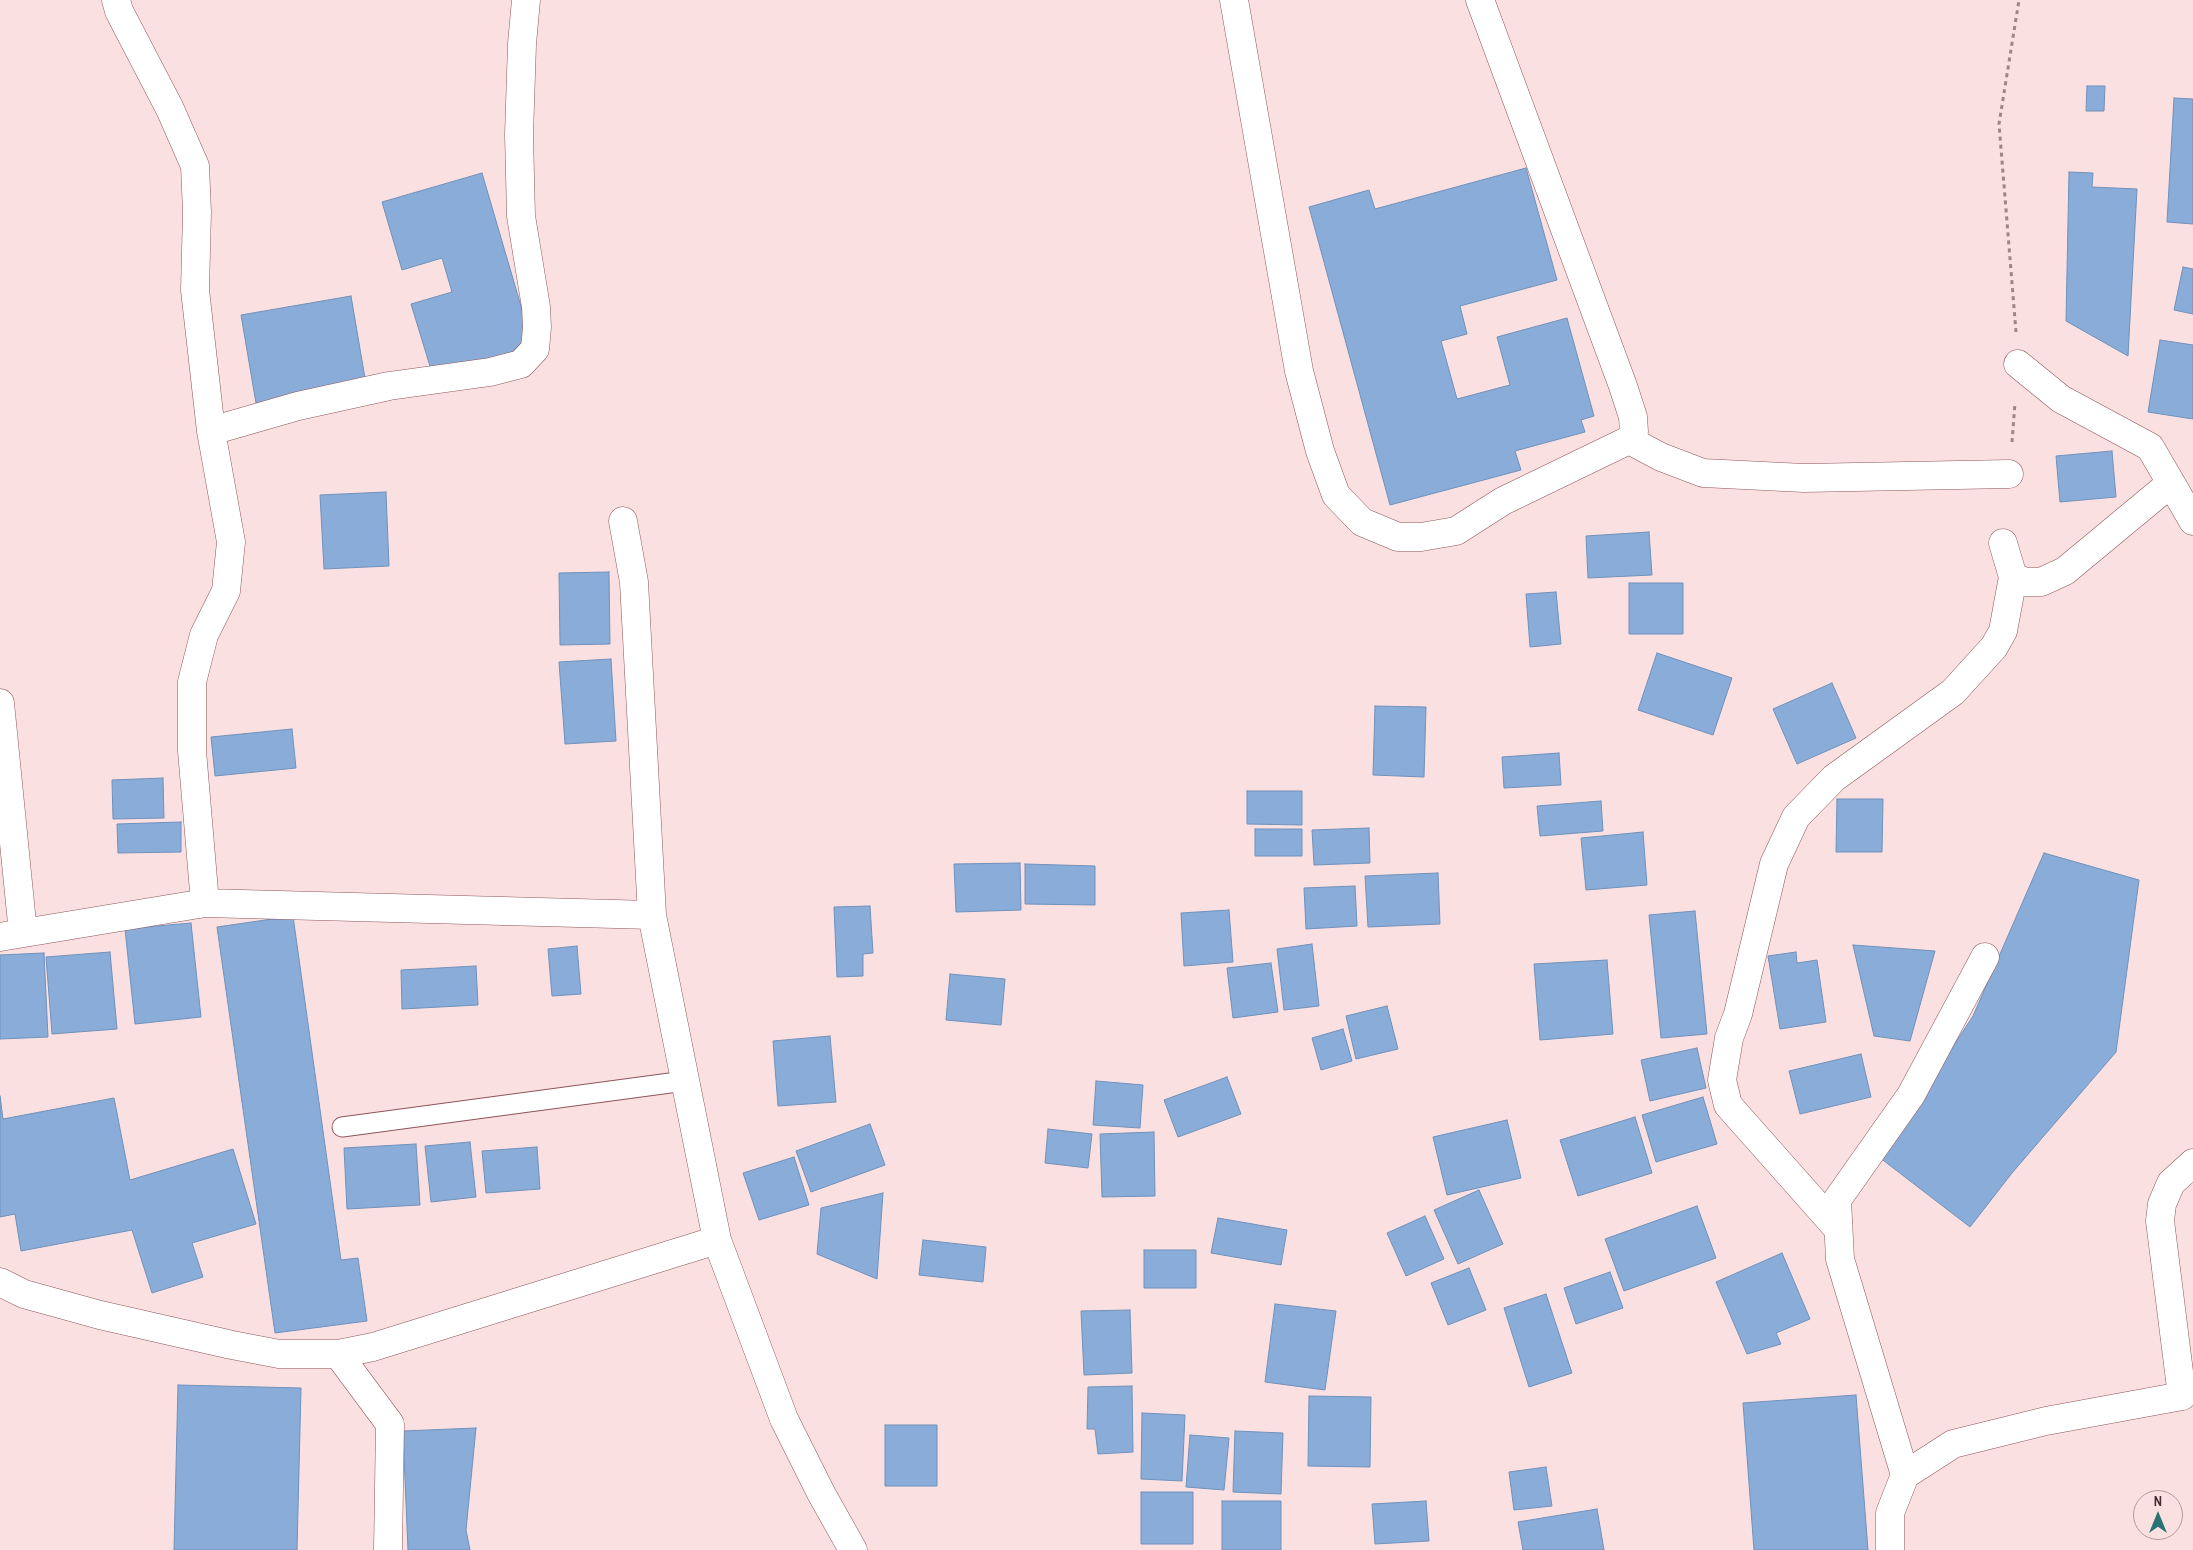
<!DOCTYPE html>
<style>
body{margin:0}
#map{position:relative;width:2193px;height:1550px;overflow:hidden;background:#fbe0e1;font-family:"Archivo Narrow",sans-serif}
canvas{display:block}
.north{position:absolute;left:2133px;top:1490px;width:50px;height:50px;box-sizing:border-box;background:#fbe0e1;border:1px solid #b29899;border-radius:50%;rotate:0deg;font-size:14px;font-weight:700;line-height:20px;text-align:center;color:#442b2d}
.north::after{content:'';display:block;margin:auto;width:18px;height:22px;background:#297373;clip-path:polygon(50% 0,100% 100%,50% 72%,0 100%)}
</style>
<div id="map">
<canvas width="2193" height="1550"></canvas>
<div class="north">N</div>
</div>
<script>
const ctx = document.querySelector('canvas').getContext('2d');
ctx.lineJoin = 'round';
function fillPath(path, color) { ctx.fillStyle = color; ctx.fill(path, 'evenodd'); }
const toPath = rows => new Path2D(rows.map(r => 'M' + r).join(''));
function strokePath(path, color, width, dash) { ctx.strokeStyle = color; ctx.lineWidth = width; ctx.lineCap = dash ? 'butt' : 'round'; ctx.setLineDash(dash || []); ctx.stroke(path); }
const building = toPath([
 [2087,86,2105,86,2104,111,2086,111,2087,86],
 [2174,98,2193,99,2193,224,2167,222,2174,98],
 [1526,168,1557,280,1460,306,1467,334,1441,341,1457,399,1510,385,1497,337,1567,318,1594,416,1581,420,1585,432,1515,451,1521,470,1390,505,1309,207,1369,190,1375,209,1526,168],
 [2069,172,2093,173,2092,187,2137,189,2128,356,2066,321,2069,172],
 [482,173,533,347,433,376,411,304,452,292,442,258,402,270,382,202,482,173],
 [2183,267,2193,269,2193,314,2174,310,2183,267],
 [351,296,366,384,256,403,241,315,351,296],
 [2160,340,2193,345,2193,419,2148,412,2160,340],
 [2112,451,2116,497,2060,502,2056,456,2112,451],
 [386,492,389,566,324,569,320,495,386,492],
 [1649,532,1652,575,1588,578,1586,536,1649,532],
 [609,572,610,644,560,645,559,573,609,572],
 [1629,583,1683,583,1683,634,1629,634,1629,583],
 [1556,592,1561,644,1530,647,1526,594,1556,592],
 [1657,653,1732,678,1713,735,1638,710,1657,653],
 [611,659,616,741,565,744,559,662,611,659],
 [1832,683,1856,738,1797,764,1773,709,1832,683],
 [1375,706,1426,707,1424,777,1373,775,1375,706],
 [292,729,296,768,215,776,211,737,292,729],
 [1559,753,1561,785,1504,788,1502,757,1559,753],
 [163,778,164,818,113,819,112,780,163,778],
 [1247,791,1302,791,1302,825,1247,824,1247,791],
 [1837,799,1883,799,1882,852,1836,852,1837,799],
 [1601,801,1603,831,1540,836,1537,806,1601,801],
 [181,822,181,852,118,853,117,824,181,822],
 [1369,828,1370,863,1314,865,1312,830,1369,828],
 [1255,829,1302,829,1302,856,1255,856,1255,829],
 [1643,832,1647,885,1586,890,1581,838,1643,832],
 [2044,853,2139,880,2116,1052,2012,1173,1970,1227,1875,1154,1918,1100,1973,1016,2044,853],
 [1020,863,1021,910,956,912,954,864,1020,863],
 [1025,864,1095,866,1095,905,1025,904,1025,864],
 [1438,873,1440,924,1368,927,1365,876,1438,873],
 [1355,886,1357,926,1306,929,1304,888,1355,886],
 [870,906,873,953,863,954,863,976,837,977,834,907,870,906],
 [1229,910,1233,962,1184,966,1181,913,1229,910],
 [1695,911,1707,1034,1661,1038,1649,915,1695,911],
 [293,916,341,1260,358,1258,367,1321,275,1333,217,927,293,916],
 [191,923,201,1017,135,1024,125,929,191,923],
 [1312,944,1319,1006,1284,1010,1277,949,1312,944],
 [1853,945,1935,951,1910,1041,1874,1036,1853,945],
 [577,946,581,994,552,996,548,949,577,946],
 [110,952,117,1029,52,1034,46,957,110,952],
 [1796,952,1797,963,1817,960,1826,1022,1780,1029,1768,956,1796,952],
 [44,953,48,1037,0,1039,0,955,44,953],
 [1607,960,1613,1034,1540,1040,1534,964,1607,960],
 [1271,963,1278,1012,1233,1018,1227,968,1271,963],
 [476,966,478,1005,402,1009,401,970,476,966],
 [950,974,1005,979,1001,1025,946,1020,950,974],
 [1387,1006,1398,1049,1356,1059,1346,1016,1387,1006],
 [1343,1029,1352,1061,1321,1070,1312,1038,1343,1029],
 [830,1036,836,1102,778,1106,773,1041,830,1036],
 [1697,1048,1706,1088,1650,1101,1641,1060,1697,1048],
 [1861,1054,1871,1097,1800,1114,1789,1071,1861,1054],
 [1227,1077,1241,1114,1178,1137,1164,1100,1227,1077],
 [1096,1081,1143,1085,1140,1128,1093,1125,1096,1081],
 [0,1096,3,1119,114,1098,130,1180,233,1149,256,1224,192,1243,203,1277,152,1293,132,1230,21,1251,15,1214,0,1217,0,1096],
 [1703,1097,1717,1144,1656,1162,1642,1115,1703,1097],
 [1635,1117,1652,1173,1578,1196,1560,1140,1635,1117],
 [1507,1120,1521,1178,1447,1195,1433,1137,1507,1120],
 [870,1124,885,1165,811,1192,796,1151,870,1124],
 [1048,1129,1092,1134,1088,1168,1045,1163,1048,1129],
 [1154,1132,1155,1196,1102,1197,1100,1134,1154,1132],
 [470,1142,476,1197,431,1202,425,1146,470,1142],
 [416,1144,420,1205,347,1209,344,1148,416,1144],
 [537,1147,540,1189,486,1193,482,1151,537,1147],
 [794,1157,809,1205,759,1220,743,1173,794,1157],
 [1479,1190,1503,1244,1458,1264,1434,1210,1479,1190],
 [883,1193,877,1279,817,1254,821,1208,883,1193],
 [1697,1206,1716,1258,1624,1291,1605,1239,1697,1206],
 [1425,1216,1444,1259,1406,1276,1387,1233,1425,1216],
 [1218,1218,1287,1230,1281,1265,1211,1253,1218,1218],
 [923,1240,986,1247,983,1282,919,1275,923,1240],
 [1144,1250,1196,1250,1196,1288,1144,1288,1144,1250],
 [1782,1253,1810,1319,1776,1333,1781,1344,1747,1354,1716,1282,1782,1253],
 [1469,1268,1486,1310,1448,1325,1431,1283,1469,1268],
 [1610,1272,1623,1308,1576,1324,1564,1288,1610,1272],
 [1546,1294,1572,1373,1529,1387,1504,1308,1546,1294],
 [1275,1304,1336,1311,1325,1390,1265,1382,1275,1304],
 [1130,1310,1132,1373,1084,1375,1081,1311,1130,1310],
 [178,1385,301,1388,297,1550,174,1550,178,1385],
 [1132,1386,1133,1452,1098,1454,1095,1429,1087,1429,1088,1387,1132,1386],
 [1856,1395,1868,1550,1754,1550,1743,1403,1856,1395],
 [1309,1396,1371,1397,1370,1467,1308,1466,1309,1396],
 [1142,1413,1185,1415,1182,1481,1141,1479,1142,1413],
 [885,1425,937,1425,937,1486,885,1486,885,1425],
 [476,1428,466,1530,470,1550,408,1550,403,1431,476,1428],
 [1235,1431,1283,1433,1281,1494,1233,1492,1235,1431],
 [1190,1435,1229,1438,1224,1490,1186,1487,1190,1435],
 [1546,1467,1552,1506,1514,1510,1509,1472,1546,1467],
 [1141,1492,1193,1492,1193,1544,1141,1544,1141,1492],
 [1222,1501,1281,1501,1281,1550,1222,1550,1222,1501],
 [1426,1501,1429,1541,1375,1544,1372,1504,1426,1501],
 [1597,1509,1604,1550,1523,1550,1518,1522,1597,1509]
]);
fillPath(building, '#89acd8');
strokePath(building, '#6f91bb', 1);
const lane = toPath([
 [342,1127,685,1081]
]);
const street = toPath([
 [116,0,119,11,170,109,195,166,197,212,195,290,211,431,231,542,226,591,204,635,192,682,192,751,205,903],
 [1234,0,1299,371,1320,451,1336,495,1362,522,1398,537,1421,537,1456,531,1503,501,1629,440,1634,432,1633,417,1623,386,1480,0],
 [2018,364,2061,399,2150,447,2193,521],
 [211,431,298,406,389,386,490,372,521,364,535,349,537,327,536,307,521,216,519,135,522,44,526,0],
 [1629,440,1661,457,1703,473,1804,478,2009,474],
 [623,521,634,582,652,915,717,1240,784,1419,821,1493,853,1550],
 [2013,577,2026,582,2041,582,2065,571,2171,483],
 [0,703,23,933],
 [0,937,205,903,652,915],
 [1838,1229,1728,1105,1722,1080,1729,1038,1738,1014,1774,864,1796,817,1834,778,1953,692,1994,647,2003,631,2013,577,2003,543],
 [0,1282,24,1294,100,1315,232,1345,279,1354,338,1354,373,1347,717,1240],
 [338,1354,390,1424,388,1550],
 [2182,1396,2160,1221,2162,1204,2171,1183,2193,1163],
 [1905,1475,1840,1259,1837,1200,1911,1095,1985,957],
 [1890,1550,1890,1513,1905,1475,1953,1444,2046,1421,2182,1396,2193,1386]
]);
strokePath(lane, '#8e565b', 21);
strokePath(street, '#8e565b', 29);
strokePath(toPath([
 [2016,332,1999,124,2019,0],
 [2012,442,2015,403]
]), '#9f8586', 3, [4, 4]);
strokePath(lane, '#fff', 19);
strokePath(street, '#fff', 28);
</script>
